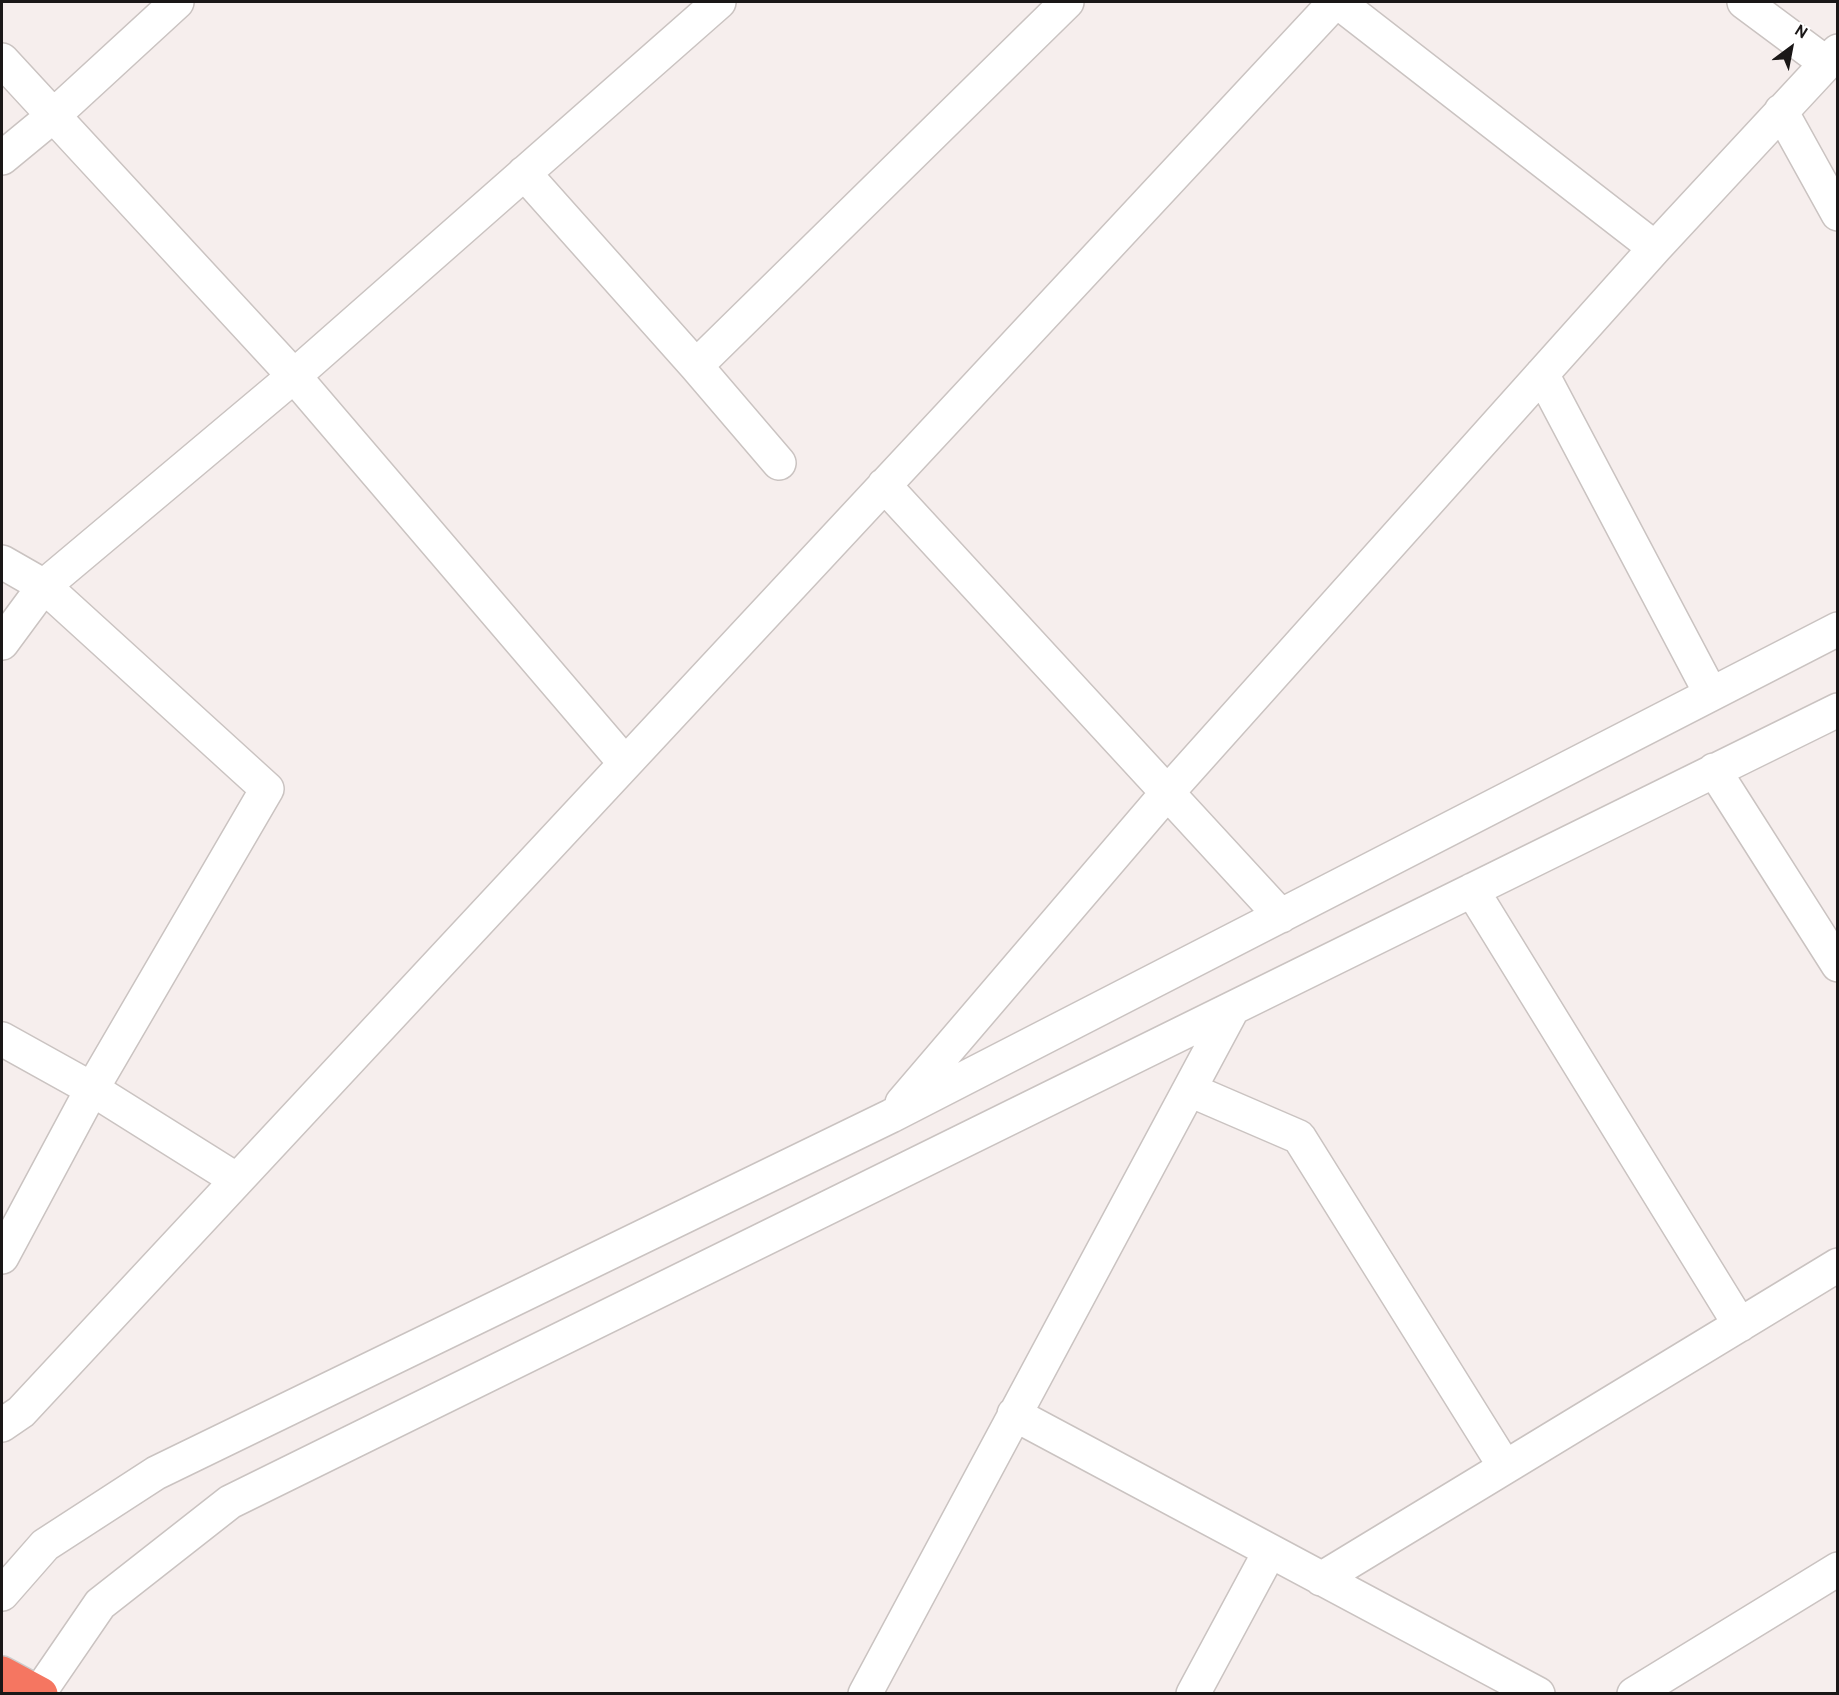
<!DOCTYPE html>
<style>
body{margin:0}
#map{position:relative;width:1839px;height:1695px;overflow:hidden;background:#f6eeed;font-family:Overpass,sans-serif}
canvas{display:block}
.frame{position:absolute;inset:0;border:3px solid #1a1717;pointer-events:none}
.north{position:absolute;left:1761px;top:18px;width:60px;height:60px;-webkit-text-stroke:4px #fff;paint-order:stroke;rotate:32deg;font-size:16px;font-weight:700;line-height:24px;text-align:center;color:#1a1717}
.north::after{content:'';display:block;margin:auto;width:21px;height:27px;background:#1a1717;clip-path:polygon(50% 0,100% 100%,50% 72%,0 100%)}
</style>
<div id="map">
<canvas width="1839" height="1695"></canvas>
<div class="frame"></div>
<div class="north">N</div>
</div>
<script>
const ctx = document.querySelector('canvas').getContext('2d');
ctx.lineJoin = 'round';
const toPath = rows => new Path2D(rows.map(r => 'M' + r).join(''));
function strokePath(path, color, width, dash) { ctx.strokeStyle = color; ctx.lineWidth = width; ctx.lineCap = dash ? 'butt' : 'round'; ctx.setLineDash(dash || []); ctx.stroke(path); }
const minor = toPath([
 [1338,2,1655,248],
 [1744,2,1826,63],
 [2,60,294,376,625,763],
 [1781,111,1838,214],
 [2,158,53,116,177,2],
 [524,173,696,366,779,463],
 [696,366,1067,2],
 [1542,374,1711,694],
 [884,485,1281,916],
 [2,562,44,586,267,789,92,1089,2,1257],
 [2,643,44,586,294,376,719,2],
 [1714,770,1838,965],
 [1472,890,1740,1325],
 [2,1039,92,1089,237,1180],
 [1190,1090,1299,1137,1505,1467],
 [902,1103,1167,793,1655,248,1838,51],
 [1014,1414,1538,1694],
 [2,1425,21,1412,1335,2],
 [1321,1579,1838,1265],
 [2,1594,45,1545,156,1473,891,1116,1838,629],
 [39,1693,100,1604,230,1502,1838,710],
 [865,1694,1233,1008],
 [1193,1694,1270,1551],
 [1634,1694,1838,1569]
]);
const highway = toPath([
 [2,1673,41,1694]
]);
strokePath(minor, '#cac3c1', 36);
strokePath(highway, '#cdcccc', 36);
strokePath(minor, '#fff', 33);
strokePath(highway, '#f57661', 33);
</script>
